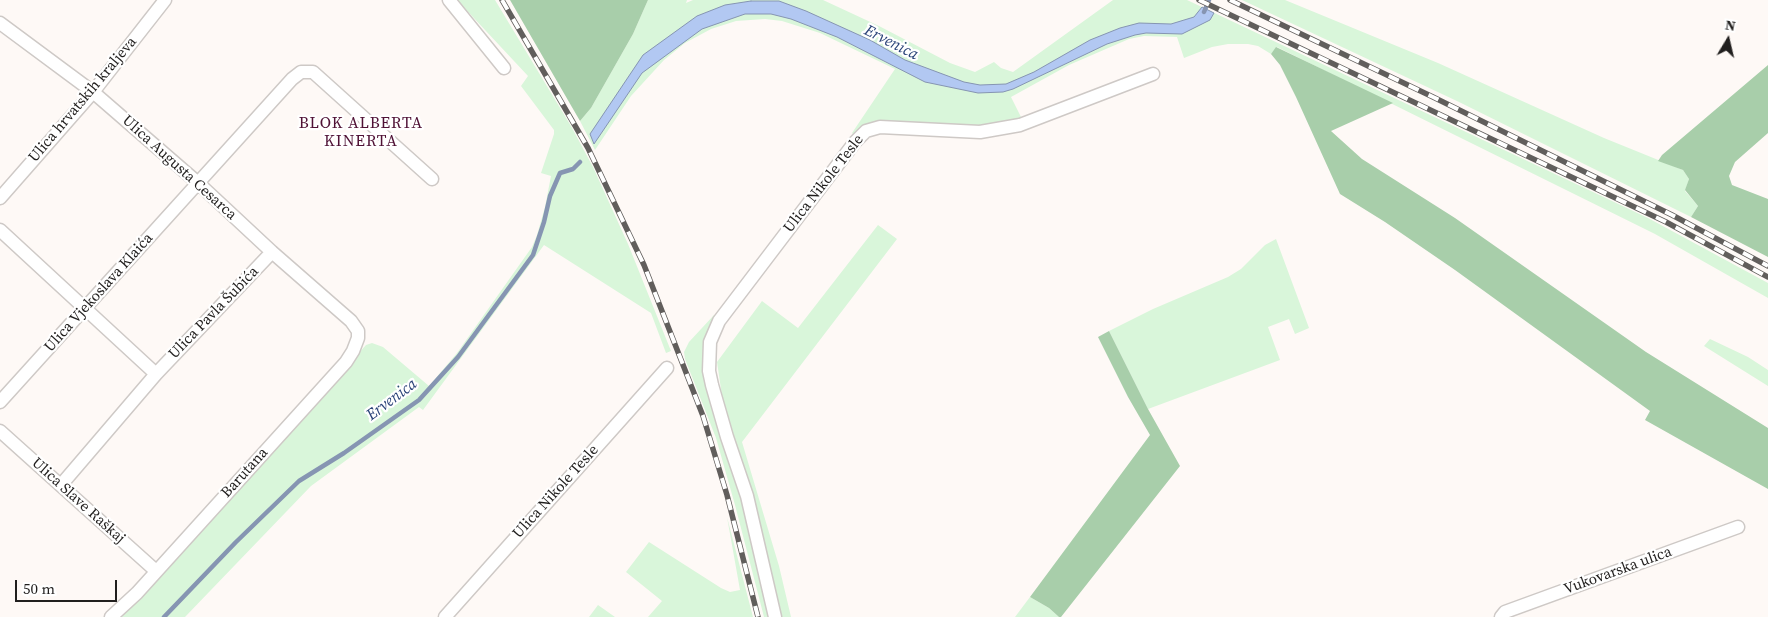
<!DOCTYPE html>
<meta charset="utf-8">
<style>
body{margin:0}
#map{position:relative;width:1768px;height:617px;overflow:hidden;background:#fef9f6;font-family:"Source Serif 4",serif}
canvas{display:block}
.north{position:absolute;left:1703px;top:15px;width:50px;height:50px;-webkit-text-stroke:4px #fff;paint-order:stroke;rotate:9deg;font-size:14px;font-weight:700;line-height:20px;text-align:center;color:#211f1e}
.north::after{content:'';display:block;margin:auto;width:18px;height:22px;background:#211f1e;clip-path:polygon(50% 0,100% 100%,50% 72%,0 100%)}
.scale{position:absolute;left:15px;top:580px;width:102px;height:22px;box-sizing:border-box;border:2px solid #211f1e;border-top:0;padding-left:6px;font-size:15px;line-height:18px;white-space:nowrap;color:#211f1e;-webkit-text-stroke:4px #fff;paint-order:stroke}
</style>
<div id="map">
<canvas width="1768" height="617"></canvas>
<div class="north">N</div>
<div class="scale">50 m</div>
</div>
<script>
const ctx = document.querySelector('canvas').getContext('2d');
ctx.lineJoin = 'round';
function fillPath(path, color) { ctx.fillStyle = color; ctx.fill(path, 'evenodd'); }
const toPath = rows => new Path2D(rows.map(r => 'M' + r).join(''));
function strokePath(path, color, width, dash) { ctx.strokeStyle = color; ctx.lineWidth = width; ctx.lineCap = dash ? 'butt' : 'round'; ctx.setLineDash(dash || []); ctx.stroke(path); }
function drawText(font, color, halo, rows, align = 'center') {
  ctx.font = font + ' "Source Serif 4",serif'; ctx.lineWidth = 4.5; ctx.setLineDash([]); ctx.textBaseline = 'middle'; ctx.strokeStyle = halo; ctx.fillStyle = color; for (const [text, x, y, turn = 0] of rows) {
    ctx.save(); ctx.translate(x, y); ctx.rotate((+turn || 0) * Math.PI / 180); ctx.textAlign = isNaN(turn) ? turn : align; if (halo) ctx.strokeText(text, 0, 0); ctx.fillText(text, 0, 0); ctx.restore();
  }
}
fillPath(toPath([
 [457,0,495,0,571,126,593,167,628,244,671,351,666,353,651,313,544,245,423,410,419,407,311,486,185,617,122,617,366,345,372,343,383,347,429,386,457,353,532,247,537,235,545,207,551,176,541,173,554,134,554,130,521,86,528,76],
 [648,0,687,0,686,3,693,0,823,0,879,26,950,63,975,72,994,62,1001,68,1013,72,1113,0,1187,0,1648,218,1768,283,1768,298,1655,234,1277,47,1271,54,1258,46,1248,44,1228,44,1212,47,1184,58,1177,37,1144,36,1129,39,1069,65,1011,97,1022,119,984,127,854,135,852,133,895,69,820,33,782,21,765,19,736,21,711,29,685,43,664,60,631,96,595,150,580,121,591,108,633,34],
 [1242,0,1285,0,1438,63,1604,138,1683,170,1689,179,1685,191,1698,206,1691,217,1459,102],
 [878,225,897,239,742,442,779,566,791,617,779,617,757,520,722,396,717,362,762,301,798,328],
 [1276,239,1309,328,1295,334,1289,319,1268,327,1280,360,1148,409,1109,331,1153,309,1228,277,1241,269,1265,245],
 [714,315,718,318,704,348,772,617,764,617,735,505,716,438,685,359,684,352,689,342],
 [1710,339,1748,357,1768,370,1768,386,1704,346],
 [727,517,753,617,648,617,662,601,626,572,649,542,721,588,730,592,740,590],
 [1030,597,1049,608,1059,617,1015,617],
 [598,605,615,617,589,617]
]), '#d9f6da');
fillPath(toPath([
 [510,0,648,0,633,34,591,108,580,121],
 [1276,47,1393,103,1331,131,1362,159,1455,218,1646,352,1768,428,1768,489,1645,420,1650,411,1455,270,1385,222,1340,194,1296,97,1280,65,1271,54],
 [1768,65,1768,133,1735,162,1729,176,1732,185,1768,199,1768,257,1691,217,1698,206,1685,190,1689,179,1683,170,1658,161,1662,155],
 [1109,331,1148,409,1180,466,1061,617,1059,617,1049,608,1030,597,1150,435,1128,397,1098,337]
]), '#a8ceaa');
const water = toPath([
 [751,1,779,1,806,11,870,40,905,60,964,82,980,85,1006,84,1034,72,1090,40,1120,28,1139,23,1171,24,1194,17,1202,7,1214,13,1210,20,1182,34,1146,33,1135,35,1107,44,1013,89,1003,92,978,93,925,82,837,37,791,19,771,14,745,14,702,29,642,73,594,144,590,134,643,55,697,16,725,5,751,1]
]);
fillPath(water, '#b2c8f2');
strokePath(water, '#8695b2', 1);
strokePath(toPath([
 [1204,12,1209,0],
 [164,617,236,542,299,481,344,453,419,400,458,357,533,255,544,222,550,196,560,173,573,169,580,162]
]), '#8695b2', 4.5);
const street = toPath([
 [449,0,504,68],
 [0,23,93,92,198,183,272,252,351,321,358,331,358,338,353,351,346,362,137,593,111,617],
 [0,198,93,92,165,0],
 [0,230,156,374],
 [0,402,292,79,301,72,313,72,432,179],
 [0,431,156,571],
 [61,485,156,374,272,252],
 [445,617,667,368],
 [775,617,747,496,727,437,712,385,709,371,710,342,719,321,855,142,866,131,880,127,980,132,1020,125,1153,74],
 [1501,617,1505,612,1738,527]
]);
strokePath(street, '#cec9c6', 15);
strokePath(street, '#fff', 12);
const rail = toPath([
 [502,0,588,148,644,265,703,416,727,495,758,617],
 [1199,0,1666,222,1768,277],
 [1230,0,1433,97,1672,215,1768,266]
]);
strokePath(rail, '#615e5c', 5.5);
strokePath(rail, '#fff', 4, [11]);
drawText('15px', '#211f1e', '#fff', [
 ["Ulica hrvatskih kraljeva",83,100,-50],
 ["Ulica Augusta Cesarca",179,168,42],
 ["Ulica Nikole Tesle",824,184,-52],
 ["Ulica Vjekoslava Klaića",99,293,-48],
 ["Ulica Pavla Šubića",214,313,-46],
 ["Barutana",245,473,-48],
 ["Ulica Nikole Tesle",556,492,-48],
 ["Ulica Slave Raškaj",78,501,42],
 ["Vukovarska ulica",1618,571,-20]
]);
drawText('italic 16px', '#2a4378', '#fff', [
 ["Ervenica",891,43,27],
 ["Ervenica",392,400,-37]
]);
ctx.letterSpacing = '1px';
drawText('16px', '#4f1135', '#fff', [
 ["BLOK ALBERTA",361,124],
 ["KINERTA",361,142]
]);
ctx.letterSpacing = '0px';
</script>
